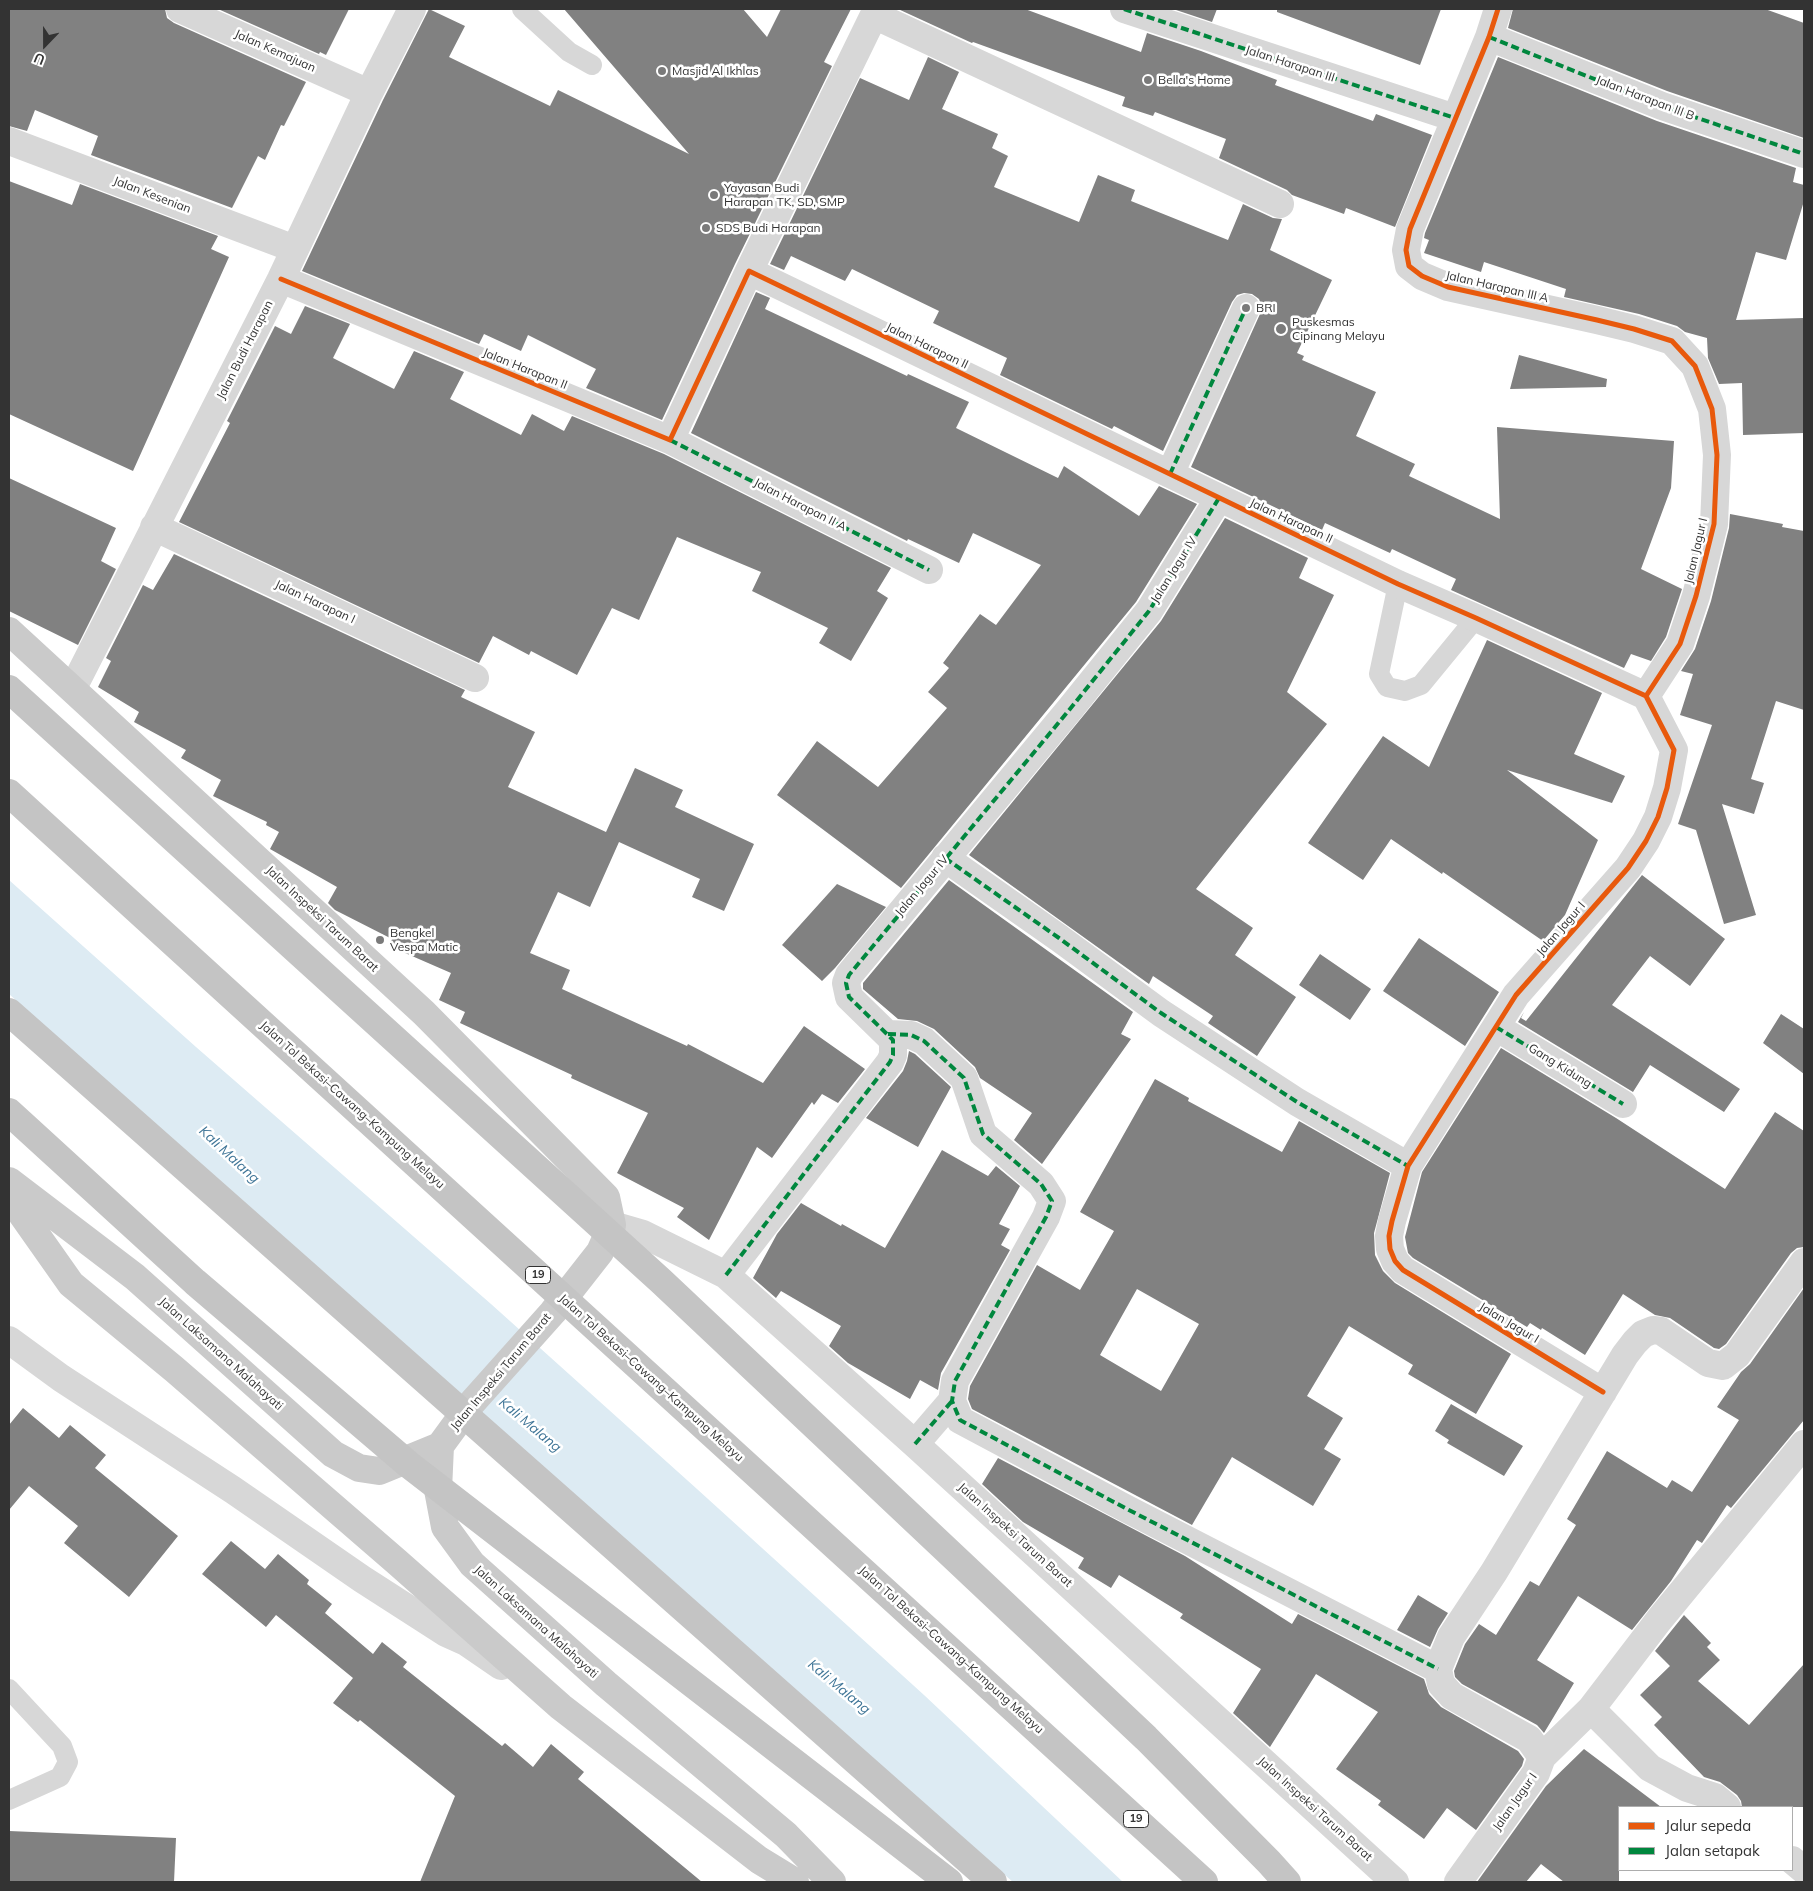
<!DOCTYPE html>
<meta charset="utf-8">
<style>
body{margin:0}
#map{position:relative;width:1813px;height:1891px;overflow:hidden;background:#fff;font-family:Mulish,sans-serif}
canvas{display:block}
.frame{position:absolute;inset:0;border:10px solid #333;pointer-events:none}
.legend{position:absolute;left:1618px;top:1806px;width:175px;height:65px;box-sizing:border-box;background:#fff;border:1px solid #adadad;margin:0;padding:6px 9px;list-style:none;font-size:15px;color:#333}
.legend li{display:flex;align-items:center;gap:10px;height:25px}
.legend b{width:25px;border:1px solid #adadad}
.north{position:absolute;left:20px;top:20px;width:50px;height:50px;-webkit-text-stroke:4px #fff;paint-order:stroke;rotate:202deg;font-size:14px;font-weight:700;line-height:20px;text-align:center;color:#333}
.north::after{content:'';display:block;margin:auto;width:18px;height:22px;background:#333;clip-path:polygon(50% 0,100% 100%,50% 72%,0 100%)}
</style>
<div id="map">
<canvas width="1813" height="1891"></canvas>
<div class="frame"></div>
<ul class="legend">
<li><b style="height:6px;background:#e8590c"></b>Jalur sepeda</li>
<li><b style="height:6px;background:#00873e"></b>Jalan setapak</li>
</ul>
<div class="north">U</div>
</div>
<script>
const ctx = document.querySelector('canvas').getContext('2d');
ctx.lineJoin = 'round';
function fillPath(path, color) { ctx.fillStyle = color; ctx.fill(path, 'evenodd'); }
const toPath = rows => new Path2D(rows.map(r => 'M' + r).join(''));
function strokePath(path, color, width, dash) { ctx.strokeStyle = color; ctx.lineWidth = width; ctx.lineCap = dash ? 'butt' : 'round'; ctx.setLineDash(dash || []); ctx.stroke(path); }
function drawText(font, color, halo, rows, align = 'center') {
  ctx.font = font + ' Mulish,sans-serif'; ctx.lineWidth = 5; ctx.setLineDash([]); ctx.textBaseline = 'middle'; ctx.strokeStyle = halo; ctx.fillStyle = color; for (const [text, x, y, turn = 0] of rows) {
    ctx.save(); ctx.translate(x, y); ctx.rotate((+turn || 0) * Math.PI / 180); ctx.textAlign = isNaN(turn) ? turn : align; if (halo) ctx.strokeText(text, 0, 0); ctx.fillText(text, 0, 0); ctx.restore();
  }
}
fillPath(toPath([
 [9,880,196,1047,491,1304,697,1489,924,1695,1123,1882,1013,1882,735,1642,9,994]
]), '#ddebf3');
fillPath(toPath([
 [9,9,165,9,167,18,174,23,306,82,284,126,281,125,265,160,258,156,232,208,91,155,98,136,35,110,27,131,9,126],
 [218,9,349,9,326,55,320,52,319,54],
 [429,9,465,26,449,57,550,106,558,90,689,154,564,9,743,9,767,37,781,9,851,9,824,62,832,66,735,264,662,420,586,388,596,369,528,335,521,351,484,334,479,344,302,271,383,100],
 [898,9,1025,9,1141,52,1147,33,1201,51,1277,80,1275,85,1373,121,1376,114,1432,135,1395,227,1346,208,1344,214,1292,195,1287,190,1219,158,1226,139,1155,112,1153,116,1122,106,1125,97,973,42,972,43],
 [1173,9,1217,9,1212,22],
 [1277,9,1441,9,1420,65,1277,12],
 [1513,9,1765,9,1804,23,1804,138,1667,91,1508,28],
 [928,57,959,72,942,109,998,134,992,148,1008,156,994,187,1079,222,1098,175,1135,190,1131,201,1228,240,1243,204,1273,218,1282,219,1270,250,1332,280,1297,353,1304,356,1302,360,1376,392,1356,436,1415,464,1409,476,1500,519,1497,427,1674,441,1671,488,1641,569,1682,589,1666,637,1651,661,1631,654,1624,668,1451,590,1456,579,1392,549,1390,553,1325,523,1322,530,1191,467,1260,314,1262,307,1259,299,1252,294,1244,293,1237,295,1232,302,1163,451,1114,426,1112,429,1000,375,1007,358,933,323,939,311,852,269,845,281,791,256,784,270,770,264,860,78,909,100],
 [1498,57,1657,121,1796,168,1793,182,1804,185,1804,201,1786,260,1756,252,1736,320,1804,318,1804,433,1743,435,1742,383,1719,384,1708,358,1707,338,1685,332,1677,326,1639,314,1564,297,1566,289,1484,262,1481,272,1424,253,1429,240,1424,238,1425,233],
 [9,181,72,205,80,184,218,236,211,249,229,257,133,471,9,414],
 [756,292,770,298,765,309,907,376,908,374,969,402,956,428,1058,478,1064,466,1139,516,1159,486,1197,504,1136,602,901,888,777,795,817,741,878,787,947,708,928,692,949,668,943,663,980,614,996,625,1041,565,973,533,959,563,908,539,907,541,691,433],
 [305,306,350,324,333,358,394,389,414,351,464,372,450,399,521,435,532,414,564,431,572,416,664,454,891,568,877,591,888,598,851,661,819,643,828,628,752,591,761,572,677,537,639,620,612,608,577,675,531,651,529,655,493,636,479,663,179,522,230,423,227,421,275,326,291,334],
 [1519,355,1607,379,1606,387,1510,389],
 [9,478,116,528,101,561,116,569,78,645,9,611],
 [1730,514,1783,524,1782,527,1804,531,1804,710,1776,701,1751,779,1764,783,1754,814,1722,804,1756,915,1724,924,1696,830,1678,824,1712,725,1680,715,1693,674,1681,671,1695,649,1711,601,1729,528],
 [1225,518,1308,558,1299,578,1334,595,1287,692,1327,724,1196,889,1253,928,1235,955,1296,997,1257,1056,1208,1023,1213,1016,1153,976,1149,984,969,855,1161,621],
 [174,554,465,690,461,697,535,732,508,787,606,832,635,768,683,790,675,807,754,844,724,911,692,897,700,879,619,842,590,907,558,892,530,953,570,970,562,989,687,1046,688,1044,763,1083,804,1026,865,1069,838,1103,822,1094,814,1105,812,1102,772,1158,757,1147,709,1240,677,1217,684,1208,617,1173,648,1113,571,1078,572,1075,460,1023,465,1012,439,1000,451,973,389,946,392,939,335,910,328,903,337,887,270,849,279,832,266,825,267,822,213,796,221,780,181,758,186,750,134,722,139,712,98,687,111,661,106,658,143,585,153,590],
 [1487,640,1602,693,1574,754,1625,776,1612,803,1507,770,1598,840,1565,915,1543,941,1443,872,1442,874,1391,839,1363,880,1308,843,1383,736,1429,767],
 [1642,875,1725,939,1690,986,1650,956,1612,1005,1740,1089,1724,1112,1650,1065,1633,1092,1518,1022,1524,1012,1521,1018,1526,1021],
 [949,880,1133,1012,1121,1034,1131,1039,1042,1164,1014,1140,1032,1113,980,1078,975,1067,934,1029,917,1021,898,1019,863,989,863,983],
 [837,884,886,907,835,968,822,981,782,945],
 [1419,938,1499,992,1465,1046,1383,991],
 [1320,954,1371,989,1350,1020,1299,985],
 [1781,1014,1804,1029,1804,1074,1763,1043],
 [1501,1048,1616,1118,1725,1189,1775,1112,1804,1131,1804,1247,1797,1248,1791,1253,1726,1344,1719,1349,1714,1348,1670,1318,1655,1315,1623,1294,1585,1355,1542,1328,1541,1330,1530,1323,1527,1327,1413,1258,1408,1253,1405,1237,1422,1172],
 [909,1051,915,1054,951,1087,918,1147,866,1118,903,1071,907,1061],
 [1155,1079,1189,1098,1188,1101,1282,1152,1299,1121,1390,1173,1374,1233,1375,1255,1383,1271,1395,1283,1511,1354,1476,1414,1408,1374,1413,1365,1349,1326,1307,1396,1343,1418,1324,1449,1341,1459,1313,1506,1232,1457,1192,1525,972,1409,968,1399,970,1386,1037,1265,1080,1290,1114,1231,1080,1212],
 [1137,1289,1199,1324,1161,1391,1100,1355],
 [942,1150,988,1176,996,1166,1020,1186,999,1224,1010,1229,1001,1245,1010,1250,941,1373,938,1390,920,1380,910,1399,848,1363,829,1346,841,1326,781,1291,776,1298,753,1278,777,1234,801,1203,841,1226,842,1224,885,1248],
 [1804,1288,1804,1420,1731,1508,1727,1505,1702,1543,1697,1540,1671,1581,1632,1630,1578,1596,1537,1660,1574,1683,1544,1733,1537,1725,1462,1684,1455,1677,1454,1671,1465,1644,1479,1624,1496,1635,1530,1581,1539,1586,1576,1525,1567,1519,1607,1451,1667,1488,1672,1480,1692,1492,1739,1420,1717,1407,1741,1372,1750,1364],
 [1451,1404,1523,1446,1504,1476,1447,1443,1449,1440,1435,1431],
 [23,1408,59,1438,70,1425,106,1455,95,1468,178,1536,129,1597,64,1543,78,1526,29,1486,9,1510,9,1425],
 [998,1458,1185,1556,1292,1624,1298,1614,1424,1679,1429,1694,1441,1707,1518,1751,1524,1759,1522,1766,1476,1830,1447,1808,1424,1839,1378,1805,1381,1801,1336,1769,1378,1712,1316,1674,1270,1747,1233,1713,1261,1669,1180,1618,1183,1614,1119,1575,1111,1588,1078,1568,1084,1558,1023,1522,982,1484],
 [231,1541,265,1569,278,1554,309,1580,307,1584,332,1604,325,1613,373,1654,382,1642,407,1662,403,1667,502,1746,505,1743,533,1767,551,1744,584,1772,578,1779,702,1882,420,1882,455,1796,360,1720,358,1722,333,1703,353,1678,276,1615,266,1627,202,1574],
 [1418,1595,1448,1613,1438,1629,1430,1647,1397,1630],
 [1684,1615,1711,1643,1707,1647,1720,1660,1698,1681,1749,1725,1804,1664,1804,1807,1742,1807,1741,1801,1737,1795,1720,1782,1704,1777,1654,1725,1662,1717,1640,1695,1670,1666,1655,1651],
 [1584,1749,1661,1807,1619,1807,1619,1882,1564,1882,1541,1864,1526,1882,1477,1882,1546,1786],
 [9,1831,176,1838,174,1882,9,1882]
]), '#818181');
strokePath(toPath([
 [522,9,569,52,592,65],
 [1398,584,1379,674,1387,687,1405,691,1421,685,1476,618],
 [9,1689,62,1746,68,1762,60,1777,9,1800]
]), '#d7d7d7', 20);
strokePath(toPath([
 [180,9,369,93],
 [1124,9,1455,118],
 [1498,9,1489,37,1410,229,1406,250,1409,266,1422,276,1448,287,1597,320,1634,329,1672,341,1695,366,1712,409,1717,455,1714,524,1696,596,1680,644,1646,696,1674,750,1667,788,1658,817,1646,841,1628,868,1516,995,1408,1166,1392,1221,1389,1236,1390,1249,1395,1261,1403,1270,1603,1392],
 [1489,37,1662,106,1804,154],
 [9,141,295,249],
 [749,271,874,15,1280,204],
 [281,279,670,440,749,271,1398,584,1476,618,1646,696],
 [670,440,929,570],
 [1170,474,1246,308],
 [154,527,475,678],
 [73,688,281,279,369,93,412,9],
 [945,858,1059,938,1161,1013,1297,1102,1408,1166],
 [1496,1027,1623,1104],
 [888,1034,911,1035,924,1041,964,1078,983,1134,1041,1184,1052,1201,1046,1217,955,1381,952,1401,960,1420,1127,1509,1438,1669],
 [612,1225,643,1234,726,1275,915,1444,1395,1882],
 [726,1275,890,1062,893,1055,893,1040,849,997,846,983,849,975,1070,709,1149,611,1219,498],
 [9,1340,61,1378,233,1490,362,1579,446,1633,466,1642,501,1666],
 [915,1444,952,1401],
 [1591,1709,1650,1768,1687,1788,1715,1797,1727,1807],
 [1542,1757,1529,1739,1452,1696,1441,1684,1438,1669,1451,1637,1494,1572,1625,1355,1635,1342,1643,1334,1653,1330,1661,1331,1708,1363,1723,1366,1737,1355,1804,1262],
 [1792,1860,1804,1870],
 [1458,1882,1536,1773,1542,1757,1591,1709,1659,1620,1804,1444]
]), '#d7d7d7', 28);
strokePath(toPath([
 [9,631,424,1013,606,1197,612,1225,600,1252,553,1312,470,1405,440,1446],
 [9,1181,135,1277,333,1454,359,1468,379,1471,440,1446],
 [9,1196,71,1284,174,1369,397,1562,561,1707,759,1860,795,1882],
 [440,1446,438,1490,445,1527,472,1564,606,1684,786,1835,832,1882]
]), '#cacaca', 28);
strokePath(toPath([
 [9,689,661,1281,1146,1738,1269,1862,1287,1882],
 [9,793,1204,1882],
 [9,1012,993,1882],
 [9,1112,195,1282,408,1464,949,1882]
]), '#c4c4c4', 28);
strokePath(toPath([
 [1124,9,1455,118],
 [1489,37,1662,106,1804,154],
 [670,440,929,570],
 [1170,474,1246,308],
 [945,858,1059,938,1161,1013,1297,1102,1408,1166],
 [1496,1027,1623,1104],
 [888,1034,911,1035,924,1041,964,1078,983,1134,1041,1184,1052,1201,1046,1217,955,1381,952,1401,960,1420,1127,1509,1438,1669],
 [726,1275,890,1062,893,1055,893,1040,849,997,846,983,849,975,1070,709,1149,611,1219,498],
 [915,1444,952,1401]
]), '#00873e', 4, [8, 4]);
strokePath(toPath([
 [1498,9,1489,37,1410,229,1406,250,1409,266,1422,276,1448,287,1597,320,1634,329,1672,341,1695,366,1712,409,1717,455,1714,524,1696,596,1680,644,1646,696,1674,750,1667,788,1658,817,1646,841,1628,868,1516,995,1408,1166,1392,1221,1389,1236,1390,1249,1395,1261,1403,1270,1603,1392],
 [281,279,670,440,749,271,1398,584,1476,618,1646,696]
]), '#e8590c', 5);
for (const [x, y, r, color] of [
 [662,71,5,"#7a7a7a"],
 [1148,80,5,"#7a7a7a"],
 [714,195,5,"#7a7a7a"],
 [706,228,5,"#7a7a7a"],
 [1246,308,5,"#7a7a7a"],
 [1281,329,6,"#7a7a7a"],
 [380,940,5,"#7a7a7a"]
]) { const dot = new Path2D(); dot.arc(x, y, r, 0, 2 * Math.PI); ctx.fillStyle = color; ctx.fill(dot); strokePath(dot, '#fff', 2); }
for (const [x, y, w] of [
 [538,1275,25],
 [1136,1819,25]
]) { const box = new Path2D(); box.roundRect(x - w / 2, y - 8.5, w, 17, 4); ctx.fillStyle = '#fff'; ctx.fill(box); strokePath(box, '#333', 1); }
drawText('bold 11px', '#333', null, [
 ["19",538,1275],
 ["19",1136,1819]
]);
drawText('12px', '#333', '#fff', [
 ["Jalan Kemajuan",275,51,24],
 ["Jalan Harapan III",1290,64,18],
 ["Jalan Harapan III B",1645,98,21],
 ["Jalan Kesenian",152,195,21],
 ["Jalan Harapan III A",1497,287,13],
 ["Jalan Harapan II",927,346,26],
 ["Jalan Budi Harapan",245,350,-63],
 ["Jalan Harapan II",525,369,22],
 ["Jalan Harapan II A",800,505,27],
 ["Jalan Harapan II",1291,521,25],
 ["Jalan Jagur I",1696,551,-77],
 ["Jalan Jagur IV",1174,570,-58],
 ["Jalan Harapan I",315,602,25],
 ["Jalan Jagur IV",922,886,-50],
 ["Jalan Inspeksi Tarum Barat",322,919,43],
 ["Jalan Jagur I",1561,929,-49],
 ["Gang Kidung",1560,1066,32],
 ["Jalan Tol Bekasi–Cawang–Kampung Melayu",352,1105,42],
 ["Jalan Jagur I",1509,1323,31],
 ["Jalan Laksamana Malahayati",221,1354,42],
 ["Jalan Inspeksi Tarum Barat",501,1372,-50],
 ["Jalan Tol Bekasi–Cawang–Kampung Melayu",651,1378,42],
 ["Jalan Inspeksi Tarum Barat",1015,1535,42],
 ["Jalan Laksamana Malahayati",536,1622,42],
 ["Jalan Tol Bekasi–Cawang–Kampung Melayu",951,1650,42],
 ["Jalan Jagur I",1515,1802,-55],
 ["Jalan Inspeksi Tarum Barat",1315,1809,42]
]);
drawText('12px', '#333', '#fff', [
 ["Masjid Al Ikhlas",672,71],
 ["Bella's Home",1158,80],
 ["Yayasan Budi",724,188],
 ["Harapan TK, SD, SMP",724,202],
 ["SDS Budi Harapan",716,228],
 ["BRI",1256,308],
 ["Puskesmas",1292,322],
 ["Cipinang Melayu",1292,336],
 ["Bengkel",390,933],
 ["Vespa Matic",390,947]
], 'left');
drawText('italic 14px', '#3f7597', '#fff', [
 ["Kali Malang",229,1155,43],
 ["Kali Malang",530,1425,40],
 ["Kali Malang",839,1687,40]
]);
</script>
